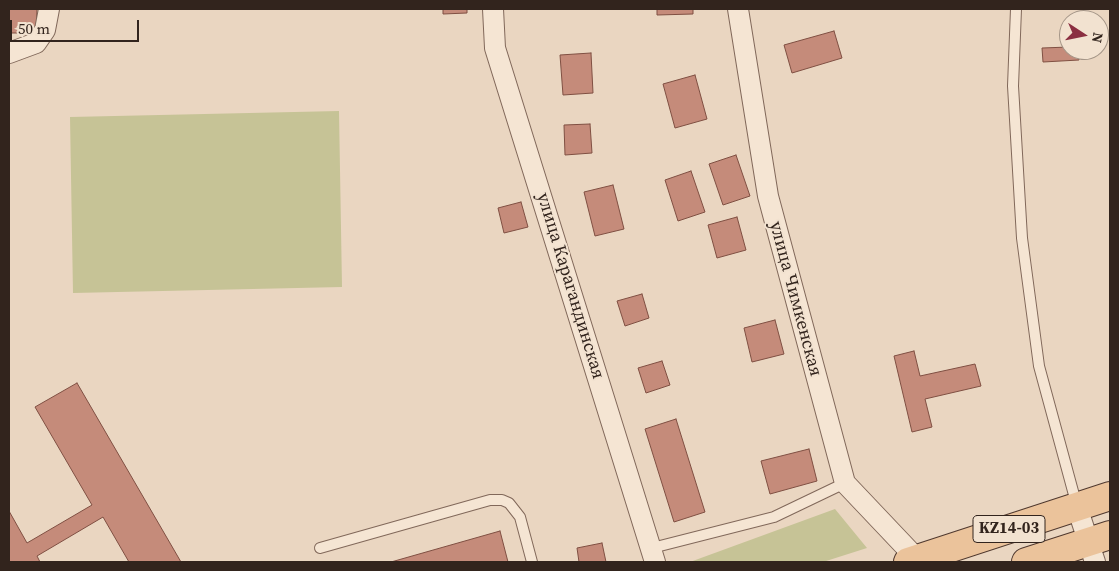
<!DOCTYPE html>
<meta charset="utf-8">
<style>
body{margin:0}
#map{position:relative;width:1119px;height:571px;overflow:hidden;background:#ead6c1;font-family:"Source Serif 4",serif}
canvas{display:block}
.frame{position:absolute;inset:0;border:10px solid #32241d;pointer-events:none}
.north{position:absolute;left:1059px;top:10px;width:50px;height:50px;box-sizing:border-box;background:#f2e2d0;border:1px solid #a59688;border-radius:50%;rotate:101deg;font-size:14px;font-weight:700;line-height:20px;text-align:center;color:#32241d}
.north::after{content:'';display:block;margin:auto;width:18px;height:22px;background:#8b2f41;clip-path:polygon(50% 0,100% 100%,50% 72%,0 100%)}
.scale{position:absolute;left:10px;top:20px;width:129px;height:22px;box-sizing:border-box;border:2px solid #32241d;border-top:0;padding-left:6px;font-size:15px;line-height:18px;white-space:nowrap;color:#32241d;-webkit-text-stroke:4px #f2e2d0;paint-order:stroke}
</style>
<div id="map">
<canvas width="1119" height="571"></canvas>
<div class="frame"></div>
<div class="north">N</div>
<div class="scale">50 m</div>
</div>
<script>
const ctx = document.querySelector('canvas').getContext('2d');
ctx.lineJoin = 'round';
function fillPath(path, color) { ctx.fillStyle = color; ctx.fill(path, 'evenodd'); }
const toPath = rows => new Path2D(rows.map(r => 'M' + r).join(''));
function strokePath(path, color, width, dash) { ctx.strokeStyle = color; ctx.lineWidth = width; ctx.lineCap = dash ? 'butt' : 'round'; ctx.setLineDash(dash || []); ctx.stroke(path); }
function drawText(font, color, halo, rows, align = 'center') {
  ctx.font = font + ' "Source Serif 4",serif'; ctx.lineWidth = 4; ctx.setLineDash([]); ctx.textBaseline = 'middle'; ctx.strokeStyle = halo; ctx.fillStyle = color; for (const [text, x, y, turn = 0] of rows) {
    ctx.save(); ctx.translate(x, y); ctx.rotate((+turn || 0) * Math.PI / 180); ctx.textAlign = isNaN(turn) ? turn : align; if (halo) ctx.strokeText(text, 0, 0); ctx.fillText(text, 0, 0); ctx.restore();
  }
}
fillPath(toPath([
 [339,111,342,287,73,293,70,117],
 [835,509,867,548,823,562,690,562]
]), '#c6c396');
const building = toPath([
 [9,9,37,9,36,33,9,33,9,9],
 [443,9,467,9,467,13,443,14,443,9],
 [657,9,693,9,693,14,657,15,657,9],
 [834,31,842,58,792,73,784,45,834,31],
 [1069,47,1069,50,1079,50,1079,60,1043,62,1042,48,1069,47],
 [591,53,593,93,563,95,560,55,591,53],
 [695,75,707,119,675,128,663,84,695,75],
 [590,124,592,153,565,155,564,125,590,124],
 [736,155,750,196,723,205,709,164,736,155],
 [691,171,705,212,678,221,665,180,691,171],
 [613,185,624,229,595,236,584,192,613,185],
 [521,202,528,227,504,233,498,208,521,202],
 [737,217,746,250,717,258,708,225,737,217],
 [642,294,649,318,625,326,617,301,642,294],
 [775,320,784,354,752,362,744,328,775,320],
 [914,351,920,376,975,364,981,386,925,399,932,427,912,432,894,356,914,351],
 [662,361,670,385,646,393,638,368,662,361],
 [77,383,181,562,129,562,103,517,37,556,40,562,9,562,9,511,27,543,92,505,35,407,77,383],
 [676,419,705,512,674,522,645,429,676,419],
 [809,449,817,481,770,494,761,461,809,449],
 [500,531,508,562,391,562,500,531],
 [602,543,606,562,579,562,577,548,602,543]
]);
fillPath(building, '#c58b7a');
strokePath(building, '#7f4f42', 1);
const service = toPath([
 [1016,9,1013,86,1022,238,1039,366,1077,506],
 [320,548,490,500,502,500,509,503,520,517,532,562],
 [652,548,774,517,845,483]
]);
const minor = toPath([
 [493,9,495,48,655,562],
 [738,9,768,196,845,483,917,559],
 [9,53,36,43,45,30,49,9],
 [1077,507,1095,562]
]);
const primary = toPath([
 [908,562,1110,496],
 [1026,562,1110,535]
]);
strokePath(service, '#81685a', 12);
strokePath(minor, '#81685a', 22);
strokePath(primary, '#4f382e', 30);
strokePath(service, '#f5e5d3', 10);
strokePath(minor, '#f5e5d3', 20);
strokePath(primary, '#ebc39b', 28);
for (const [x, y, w] of [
 [1009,529,72]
]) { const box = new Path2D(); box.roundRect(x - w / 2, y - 13.5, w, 27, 4); ctx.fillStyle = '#f2e2d0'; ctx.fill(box); strokePath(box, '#32241d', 1); }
drawText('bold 16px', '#32241d', null, [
 ["KZ14-03",1009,529]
]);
drawText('18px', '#32241d', '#f2e2d0', [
 ["улица Карагандинская",570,286,73],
 ["улица Чимкенская",795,299,75]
]);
</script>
